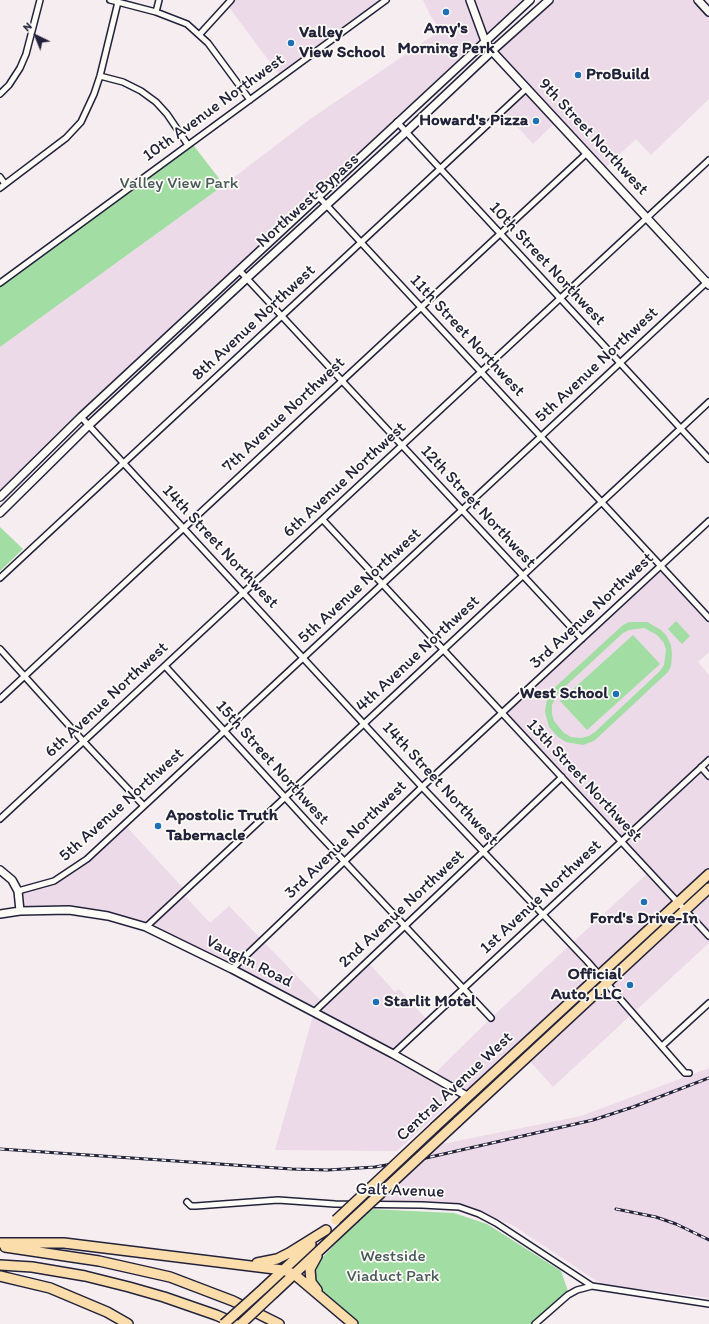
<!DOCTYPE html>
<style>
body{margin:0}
#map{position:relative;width:709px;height:1324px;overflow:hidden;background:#f6edf0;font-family:Itim,sans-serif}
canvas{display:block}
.north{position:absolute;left:16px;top:16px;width:40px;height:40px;-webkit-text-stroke:3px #fdfcf7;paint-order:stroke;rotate:317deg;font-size:11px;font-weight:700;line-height:16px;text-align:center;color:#22223b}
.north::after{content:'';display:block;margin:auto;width:14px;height:18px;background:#22223b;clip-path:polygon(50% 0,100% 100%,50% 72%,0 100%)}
</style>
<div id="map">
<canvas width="709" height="1324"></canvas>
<div class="north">N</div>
</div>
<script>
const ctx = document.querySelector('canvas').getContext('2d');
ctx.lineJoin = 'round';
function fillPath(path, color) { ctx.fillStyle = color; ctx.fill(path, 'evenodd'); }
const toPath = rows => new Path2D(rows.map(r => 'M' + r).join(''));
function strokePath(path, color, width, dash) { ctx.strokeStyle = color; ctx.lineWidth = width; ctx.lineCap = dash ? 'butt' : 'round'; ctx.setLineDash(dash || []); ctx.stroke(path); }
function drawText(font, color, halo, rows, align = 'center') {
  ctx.font = font + ' Itim,sans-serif'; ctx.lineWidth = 3.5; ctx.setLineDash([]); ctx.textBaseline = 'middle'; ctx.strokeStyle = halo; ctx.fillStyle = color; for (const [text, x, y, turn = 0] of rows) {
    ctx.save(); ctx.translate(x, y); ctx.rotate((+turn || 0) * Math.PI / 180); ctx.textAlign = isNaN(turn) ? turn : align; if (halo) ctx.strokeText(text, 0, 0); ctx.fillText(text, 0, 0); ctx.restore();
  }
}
fillPath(toPath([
 [231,0,386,0,281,77,231,10,228,5],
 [423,0,530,0,0,497,0,347,224,185,309,120,441,30,430,15],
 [549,0,698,0,709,12,709,99,651,155,636,139,603,170,557,121,533,144,503,111,527,88,492,51],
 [660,566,709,618,709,652,698,662,709,675,709,760,701,767,709,776,709,874,472,1092,436,1076,449,1086,446,1106,397,1151,275,1150,314,1012,146,927,69,910,20,911,18,891,38,886,72,870,124,824,185,890,182,893,210,923,229,906,323,1003,367,961,395,992,399,989,428,1021,393,1054,433,1075,491,1018,649,872,502,713],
 [709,888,709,943,553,1087,526,1057],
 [709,1068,709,1298,601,1284,514,1226,465,1205,379,1200,440,1143,447,1143,581,1116]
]), '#eddae8');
fillPath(toPath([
 [191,142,224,185,0,347,0,282],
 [0,527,23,549,0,571],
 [676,621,690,636,682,644,668,629],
 [629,622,647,622,661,630,666,635,671,645,672,654,671,666,668,672,594,741,583,745,566,742,558,737,549,727,545,712,546,704,548,696,553,689,623,625],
 [644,628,657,635,664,643,666,650,664,665,660,671,595,732,589,736,581,738,571,737,564,733,554,721,552,714,552,705,558,693,623,633,629,630],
 [633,635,660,664,587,730,560,701],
 [369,1209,454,1213,487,1224,561,1271,568,1291,530,1324,359,1324,319,1289,314,1276,320,1260]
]), '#a2dda3');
const street = toPath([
 [110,0,156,12,187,24,208,43,250,100],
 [156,12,159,0],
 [200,34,231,0],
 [100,76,123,82,141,91,156,102,167,114,188,145],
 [0,94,9,85,20,68,26,54,40,0],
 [397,122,709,459],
 [0,177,5,184],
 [0,188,66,138,81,122,94,94,100,76,118,2],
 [318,196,709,618],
 [239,270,582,639],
 [0,283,386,0],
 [81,417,422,787,587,961,685,1073,689,1073],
 [323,520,709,936],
 [0,578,527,88],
 [0,649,83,741,144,806],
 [165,666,313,828,491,1018],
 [0,699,587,153],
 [701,767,709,776],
 [0,819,709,160],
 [18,891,54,881,87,859,708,281],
 [146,927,709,402],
 [232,969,422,787,709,521],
 [314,1012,562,777],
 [662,1046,709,1003],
 [393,1054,709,760],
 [187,1202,191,1206,196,1206,278,1200,335,1204,422,1205,459,1207,479,1214,496,1223,592,1286],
 [535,1324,568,1295,577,1290,592,1286,709,1304]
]);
const secondary = toPath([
 [470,0,485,41,492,51,709,285],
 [698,0,709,12],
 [0,497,81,417,530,0],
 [0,513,88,426,247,278,406,132,492,51,549,0],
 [0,870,12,880,18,891,20,911],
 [0,914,20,911,69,910,108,916,146,927,232,969,393,1054,467,1096]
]);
const highway = toPath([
 [457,1122,709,888],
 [435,1127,709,874],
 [0,1243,64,1243,283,1270,294,1274,353,1324],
 [5,1247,99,1261,170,1277,233,1301,279,1324],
 [257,1263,277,1259,289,1253,326,1230],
 [0,1265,32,1267,85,1276,129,1287,164,1297,216,1315,237,1324],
 [0,1276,50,1288,107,1312,128,1324],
 [264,1288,311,1244],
 [317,1290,311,1282,310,1269,317,1256],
 [274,1293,354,1218]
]);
strokePath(street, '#22223b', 8);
strokePath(secondary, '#22223b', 10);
strokePath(highway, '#22223b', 12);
strokePath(street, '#fdfcf7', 5);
strokePath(secondary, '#fdfcf7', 7);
strokePath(highway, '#faddab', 9);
const rail = toPath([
 [0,1149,292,1169,328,1170,375,1167,426,1158,593,1120,633,1107,709,1078],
 [616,1209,656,1217,676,1224,709,1240]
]);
strokePath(rail, '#22223b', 3);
strokePath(rail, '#fdfcf7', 1.5, [4.5]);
const highwayBridge = toPath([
 [354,1218,457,1122],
 [336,1220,435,1127],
 [224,1324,264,1288],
 [241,1324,274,1293]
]);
strokePath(highwayBridge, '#22223b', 12, []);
strokePath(highwayBridge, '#faddab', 9);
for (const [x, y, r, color] of [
 [446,12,4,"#1f6fb2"],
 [291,43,4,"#1f6fb2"],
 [578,75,4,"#1f6fb2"],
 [536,121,4,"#1f6fb2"],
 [616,694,4,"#1f6fb2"],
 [158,826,4,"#1f6fb2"],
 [644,902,4,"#1f6fb2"],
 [630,985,4,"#1f6fb2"],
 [376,1002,4,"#1f6fb2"]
]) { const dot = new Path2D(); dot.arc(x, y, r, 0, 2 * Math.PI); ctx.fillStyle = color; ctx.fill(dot); strokePath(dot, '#fdfcf7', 1.5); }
drawText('bold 17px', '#22223b', '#fdfcf7', [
 ["Amy's",446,29,"center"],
 ["Morning Perk",446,49,"center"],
 ["Valley",299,33],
 ["View School",299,53],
 ["ProBuild",586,75],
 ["Howard's Pizza",528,121,"right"],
 ["West School",608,694,"right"],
 ["Apostolic Truth",166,816],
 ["Tabernacle",166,836],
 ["Ford's Drive-In",644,919,"center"],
 ["Official",622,975,"right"],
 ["Auto, LLC",622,995,"right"],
 ["Starlit Motel",384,1002]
], 'left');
drawText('17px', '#22223b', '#fdfcf7', [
 ["10th Avenue Northwest",214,108,-36],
 ["9th Street Northwest",593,137,47],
 ["Northwest Bypass",308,201,-42],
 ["10th Street Northwest",547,264,47],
 ["8th Avenue Northwest",254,323,-43],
 ["11th Street Northwest",467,336,47],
 ["5th Avenue Northwest",597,365,-43],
 ["7th Avenue Northwest",284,415,-43],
 ["6th Avenue Northwest",345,480,-43],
 ["12th Street Northwest",478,507,47],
 ["14th Street Northwest",220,547,47],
 ["5th Avenue Northwest",360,586,-43],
 ["3rd Avenue Northwest",592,611,-43],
 ["4th Avenue Northwest",418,654,-43],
 ["6th Avenue Northwest",107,700,-43],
 ["15th Street Northwest",272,763,48],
 ["13th Street Northwest",584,781,47],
 ["14th Street Northwest",440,784,47],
 ["5th Avenue Northwest",122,805,-42],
 ["3rd Avenue Northwest",346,840,-44],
 ["1st Avenue Northwest",541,897,-43],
 ["2nd Avenue Northwest",402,909,-43],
 ["Vaughn Road",249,962,27],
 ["Central Avenue West",455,1087,-43],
 ["Galt Avenue",400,1191,2]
]);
drawText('17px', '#485a5a', '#fdfcf7', [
 ["Valley View Park",179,184],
 ["Westside",393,1257],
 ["Viaduct Park",393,1277]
]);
</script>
